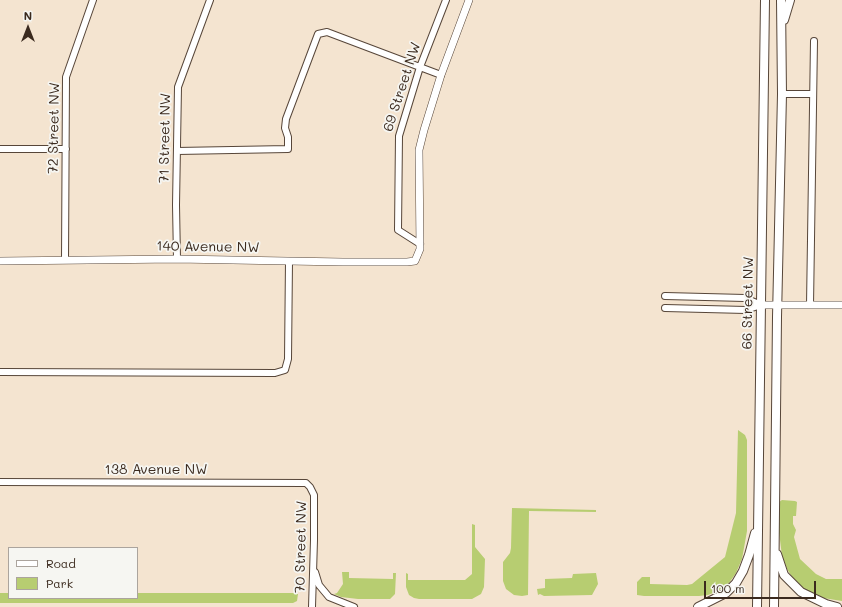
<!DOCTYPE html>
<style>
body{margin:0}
#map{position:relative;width:842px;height:607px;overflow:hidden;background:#f4e4d0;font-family:Mali,sans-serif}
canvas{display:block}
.legend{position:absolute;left:8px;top:547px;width:130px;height:52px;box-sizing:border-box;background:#f6f6f2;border:1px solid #aba49d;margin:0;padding:5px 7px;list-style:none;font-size:12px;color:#3b2a1e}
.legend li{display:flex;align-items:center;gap:8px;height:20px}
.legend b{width:20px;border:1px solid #aba49d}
.north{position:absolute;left:8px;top:8px;width:40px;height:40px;-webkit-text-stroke:3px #f6f6f2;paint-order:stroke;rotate:0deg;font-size:11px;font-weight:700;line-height:16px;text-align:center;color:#3b2a1e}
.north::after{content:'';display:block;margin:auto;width:14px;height:18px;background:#3b2a1e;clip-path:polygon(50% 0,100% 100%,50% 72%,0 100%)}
.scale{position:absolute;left:704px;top:581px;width:112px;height:18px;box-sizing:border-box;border:2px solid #3b2a1e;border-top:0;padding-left:5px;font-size:12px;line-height:14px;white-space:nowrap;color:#3b2a1e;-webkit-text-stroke:3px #f6f6f2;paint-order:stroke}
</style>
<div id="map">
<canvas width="842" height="607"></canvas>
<ul class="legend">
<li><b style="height:5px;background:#fff"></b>Road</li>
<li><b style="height:11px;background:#b7cd71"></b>Park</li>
</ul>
<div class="north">N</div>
<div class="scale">100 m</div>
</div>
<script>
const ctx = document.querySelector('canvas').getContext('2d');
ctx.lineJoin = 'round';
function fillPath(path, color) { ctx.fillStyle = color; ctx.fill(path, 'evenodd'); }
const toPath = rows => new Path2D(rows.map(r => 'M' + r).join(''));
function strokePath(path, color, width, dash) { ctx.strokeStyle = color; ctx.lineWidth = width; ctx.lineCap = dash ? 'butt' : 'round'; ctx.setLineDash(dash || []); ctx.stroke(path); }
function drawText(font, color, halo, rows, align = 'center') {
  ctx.font = font + ' Mali,sans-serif'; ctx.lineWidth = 3.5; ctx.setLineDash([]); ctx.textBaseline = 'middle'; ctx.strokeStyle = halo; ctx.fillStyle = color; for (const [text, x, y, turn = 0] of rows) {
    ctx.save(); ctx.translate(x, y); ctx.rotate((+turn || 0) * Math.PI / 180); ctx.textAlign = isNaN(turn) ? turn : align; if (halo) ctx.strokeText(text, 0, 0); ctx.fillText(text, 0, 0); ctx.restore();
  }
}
fillPath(toPath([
 [738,430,745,435,747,440,747,531,742,559,736,573,729,583,718,591,708,595,699,596,644,596,637,595,637,582,642,577,650,577,650,584,687,585,692,584,725,557,736,513],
 [782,500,795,501,797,502,796,516,793,516,793,524,796,530,794,537,800,559,816,574,826,579,842,579,842,601,823,598,811,593,801,587,794,580,787,569,782,556,779,532,779,502],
 [512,508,596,510,596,512,529,511,528,595,522,596,514,595,506,589,503,581,503,562,510,553,511,548],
 [472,524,475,525,475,547,485,559,484,587,481,594,472,599,419,599,414,598,409,595,406,587,406,573,408,574,408,580,465,580,472,574],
 [342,572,349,572,349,578,393,579,393,573,396,573,395,594,390,599,358,599,341,597,334,594,337,593,343,584],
 [596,573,598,584,592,595,544,596,540,594,538,595,537,589,545,588,545,579,572,578,573,574],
 [0,593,9,593,9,598,137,598,137,593,293,593,298,594,297,601,293,603,0,603]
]), '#b7cd71');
const minor = toPath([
 [782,94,813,94],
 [0,149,66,149],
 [177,151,288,149,288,137,285,128,286,119,318,34,327,32,441,75],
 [420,244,398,230,399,136,420,67,446,0],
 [177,259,176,205,178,87,210,0],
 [65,260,66,77,93,0],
 [665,296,745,298,761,305],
 [810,305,814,41],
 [665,308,746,310,761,305],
 [0,372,275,373,285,370,288,359,289,261],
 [0,482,306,483,310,487,314,495,314,540,312,607],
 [315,572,319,585,329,597,354,607]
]);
const tertiary = toPath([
 [0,261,177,259,343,262,407,262,415,261,420,249,419,150,424,130,441,75,469,0],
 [761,305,842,305]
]);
const secondary = toPath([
 [784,20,790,0],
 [777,554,784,575,801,592,826,604,837,607],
 [698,607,726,593,736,583,743,571,749,555,755,533],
 [757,607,765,0],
 [774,607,777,317,782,94,781,0]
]);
strokePath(minor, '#574639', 8);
strokePath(tertiary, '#574639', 8);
strokePath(secondary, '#574639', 10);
strokePath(minor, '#fff', 6);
strokePath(tertiary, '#fff', 7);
strokePath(secondary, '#fff', 8);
drawText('14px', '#3b2a1e', '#f6f6f2', [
 ["69 Street NW",402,87,-72],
 ["72 Street NW",54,128,-89],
 ["71 Street NW",165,138,-89],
 ["140 Avenue NW",208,247,1],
 ["66 Street NW",748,303,-89],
 ["138 Avenue NW",156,470],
 ["70 Street NW",301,547,-89]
]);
</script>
